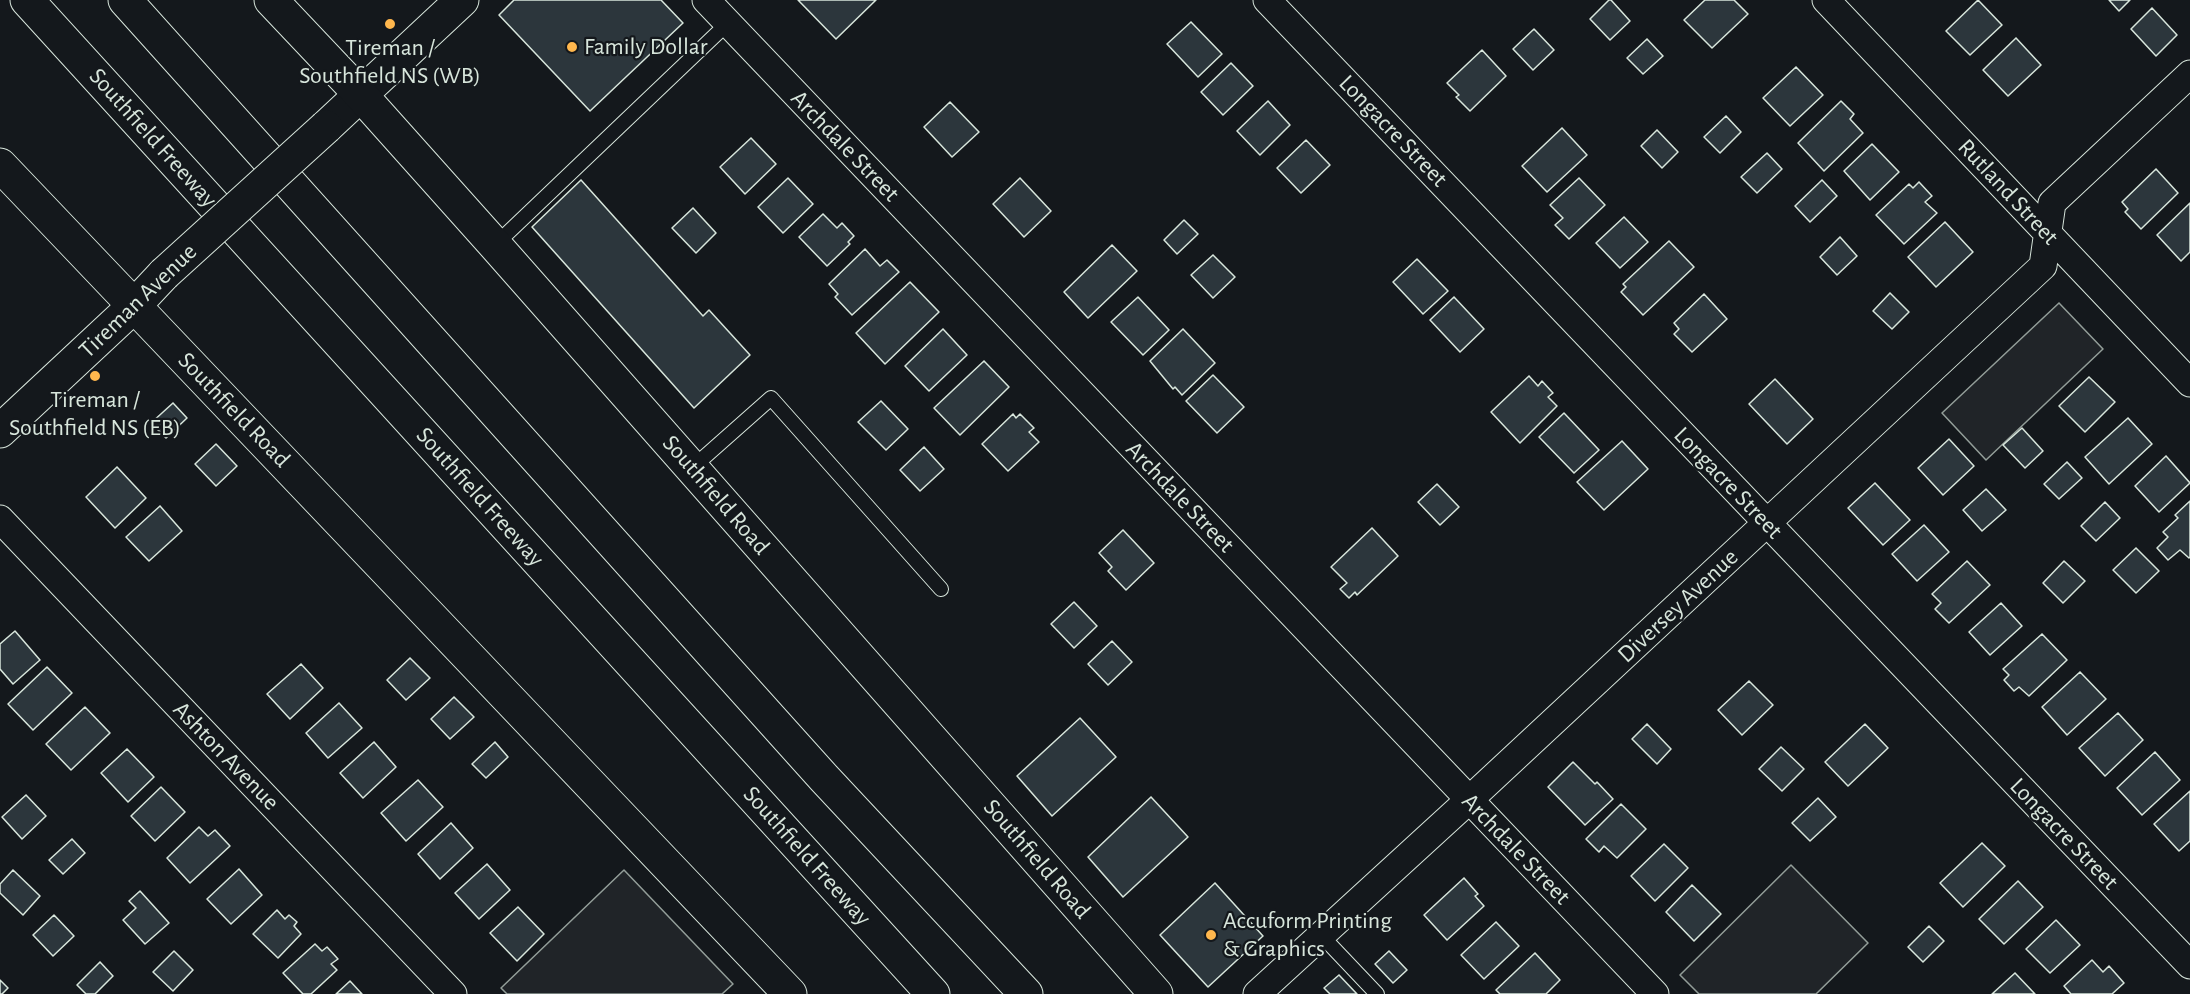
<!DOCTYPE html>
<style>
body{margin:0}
canvas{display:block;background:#14181c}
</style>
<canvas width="2190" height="994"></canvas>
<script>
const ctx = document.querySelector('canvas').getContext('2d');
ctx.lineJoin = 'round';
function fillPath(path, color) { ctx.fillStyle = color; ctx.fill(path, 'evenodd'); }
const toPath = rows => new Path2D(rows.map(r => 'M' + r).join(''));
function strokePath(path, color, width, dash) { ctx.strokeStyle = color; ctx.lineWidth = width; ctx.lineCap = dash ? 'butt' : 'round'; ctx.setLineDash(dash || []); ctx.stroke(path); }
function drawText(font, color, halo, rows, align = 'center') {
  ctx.font = font + ' "Alegreya Sans",sans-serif'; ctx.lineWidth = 4.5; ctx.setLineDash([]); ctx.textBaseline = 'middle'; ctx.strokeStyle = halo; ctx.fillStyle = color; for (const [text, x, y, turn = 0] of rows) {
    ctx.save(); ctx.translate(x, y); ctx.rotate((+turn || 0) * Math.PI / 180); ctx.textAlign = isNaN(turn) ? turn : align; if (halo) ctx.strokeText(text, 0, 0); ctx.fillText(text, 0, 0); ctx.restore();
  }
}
const green = toPath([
 [2059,303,2103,349,1986,460,1942,413,2059,303],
 [1791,865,1868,943,1816,994,1699,994,1680,975,1791,865],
 [624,870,733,984,722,994,507,994,501,988,624,870]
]);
fillPath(green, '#202428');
strokePath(green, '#939e99', 1.5);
const building = toPath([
 [514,0,661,0,683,23,590,111,499,15,514,0],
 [798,0,876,0,836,39,798,0],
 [1609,0,1611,0,1630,21,1610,40,1590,19,1609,0],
 [1705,0,1734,0,1748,14,1712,48,1684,20,1705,0],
 [1978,0,2002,25,1970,55,1946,31,1978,0],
 [2109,0,2130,0,2119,11,2109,0],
 [2152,8,2177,35,2156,56,2131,29,2152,8],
 [1191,22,1222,54,1198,77,1167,44,1191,22],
 [1534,29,1554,50,1533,70,1513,49,1534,29],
 [2016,38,2041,65,2008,96,1983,70,2016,38],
 [1647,39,1663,56,1643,74,1627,58,1647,39],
 [1482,50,1506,76,1470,111,1456,97,1459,95,1447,83,1482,50],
 [1231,63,1253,86,1223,115,1201,92,1231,63],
 [1796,67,1823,95,1790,126,1763,98,1796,67],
 [1268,101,1290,125,1260,155,1237,131,1268,101],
 [1841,101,1854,114,1850,119,1863,133,1824,171,1798,143,1841,101],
 [950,102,979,132,952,157,924,127,950,102],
 [1726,116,1741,132,1720,153,1704,137,1726,116],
 [1562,128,1587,155,1547,192,1522,166,1562,128],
 [1657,130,1678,152,1662,168,1641,146,1657,130],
 [751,138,776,164,745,194,720,167,751,138],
 [1306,140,1330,165,1301,193,1277,168,1306,140],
 [1872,144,1899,172,1870,200,1844,171,1872,144],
 [1767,153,1782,169,1757,193,1741,177,1767,153],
 [2156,169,2178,193,2141,229,2125,212,2128,209,2122,202,2156,169],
 [788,178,813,204,783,233,758,207,788,178],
 [1020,178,1051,211,1024,237,993,204,1020,178],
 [1579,178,1605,205,1569,239,1555,225,1563,218,1550,205,1579,178],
 [581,180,703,316,709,310,750,355,694,408,532,227,581,180],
 [1822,180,1837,196,1810,222,1795,206,1822,180],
 [1919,182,1932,196,1925,202,1937,213,1904,244,1876,215,1909,184,1913,188,1919,182],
 [2190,203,2190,252,2181,261,2157,235,2190,203],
 [693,208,716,233,696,253,672,228,693,208],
 [823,214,837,228,842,223,854,236,848,242,850,244,827,266,799,237,823,214],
 [1624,217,1648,242,1620,268,1596,243,1624,217],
 [1184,220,1198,234,1177,254,1164,240,1184,220],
 [1945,222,1973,252,1936,287,1908,257,1945,222],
 [1840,237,1857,256,1837,275,1820,257,1840,237],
 [1669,241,1694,267,1643,315,1621,292,1626,287,1623,284,1669,241],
 [1112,245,1137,271,1088,318,1064,292,1112,245],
 [865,249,880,266,887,260,899,272,852,315,835,297,838,294,829,284,865,249],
 [1213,255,1235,277,1213,298,1191,275,1213,255],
 [1417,259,1448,291,1423,314,1393,282,1417,259],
 [910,282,939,312,885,364,856,333,910,282],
 [1890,293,1909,312,1892,329,1873,311,1890,293],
 [1704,294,1727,319,1692,352,1674,334,1679,329,1674,323,1704,294],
 [1138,297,1169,330,1143,355,1111,322,1138,297],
 [1454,297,1484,329,1460,352,1430,320,1454,297],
 [943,329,967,355,929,391,905,366,943,329],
 [1183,329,1215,363,1182,395,1175,387,1173,389,1150,361,1183,329],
 [984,361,1009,387,960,435,934,408,984,361],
 [1213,375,1244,407,1217,433,1186,401,1213,375],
 [1529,376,1538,386,1542,381,1553,393,1548,397,1557,406,1520,443,1491,412,1529,376],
 [2089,377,2115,402,2085,432,2059,406,2089,377],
 [1775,379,1813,419,1787,444,1749,404,1775,379],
 [881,401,908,429,886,450,858,422,881,401],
 [173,403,187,418,166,438,151,423,173,403],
 [1564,413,1599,450,1574,473,1539,437,1564,413],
 [1013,414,1016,418,1020,414,1034,428,1029,432,1039,442,1008,471,982,444,1013,414],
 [2128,418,2152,444,2109,484,2085,457,2128,418],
 [2022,428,2043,451,2025,468,2003,445,2022,428],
 [1949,439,1974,466,1943,495,1918,468,1949,439],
 [1622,441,1648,469,1604,510,1577,482,1622,441],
 [216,444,237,466,216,486,195,464,216,444],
 [924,447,944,469,920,491,900,470,924,447],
 [2166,456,2190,483,2159,512,2135,486,2166,456],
 [2067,462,2082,478,2059,499,2044,484,2067,462],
 [117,467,146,498,115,528,86,497,117,467],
 [1875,483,1910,520,1883,545,1848,508,1875,483],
 [1437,484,1459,507,1440,525,1418,502,1437,484],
 [1986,489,2006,510,1982,531,1963,510,1986,489],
 [2190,501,2190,557,2189,558,2180,550,2168,560,2157,548,2168,537,2163,532,2178,518,2175,515,2190,501],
 [2105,502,2120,518,2096,541,2081,526,2105,502],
 [160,506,182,531,149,561,126,537,160,506],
 [1924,525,1949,552,1917,581,1892,554,1924,525],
 [1372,528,1398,556,1357,595,1355,592,1349,598,1340,589,1347,583,1331,567,1372,528],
 [1123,530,1154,563,1126,590,1108,571,1112,567,1099,553,1123,530],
 [2136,548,2159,571,2136,593,2113,570,2136,548],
 [1967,561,1990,585,1949,623,1935,609,1941,603,1932,594,1967,561],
 [2064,561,2085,581,2063,603,2043,583,2064,561],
 [1074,602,1097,626,1074,648,1051,624,1074,602],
 [2001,603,2022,626,1990,655,1969,632,2001,603],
 [15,631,40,660,13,684,0,669,0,644,15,631],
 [2042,634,2067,660,2029,696,2019,687,2014,691,2004,680,2009,675,2003,669,2042,634],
 [1112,641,1132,662,1108,685,1088,664,1112,641],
 [410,658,430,678,406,700,387,680,410,658],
 [301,664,323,688,290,719,267,694,301,664],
 [47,667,72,693,33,730,8,704,47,667],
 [2080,672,2106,699,2067,735,2042,707,2080,672],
 [1749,681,1773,705,1742,735,1718,710,1749,681],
 [454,697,474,717,450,739,431,719,454,697],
 [339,703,362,728,328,758,306,733,339,703],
 [85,707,110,733,71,770,46,744,85,707],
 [2118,713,2143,740,2105,776,2079,748,2118,713],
 [1080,718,1116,757,1052,816,1017,776,1080,718],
 [1647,724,1671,749,1657,764,1632,739,1647,724],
 [1865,724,1888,748,1848,786,1825,762,1865,724],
 [374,742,396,767,363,798,340,773,374,742],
 [495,742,508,757,486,778,472,764,495,742],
 [1781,747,1804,769,1782,791,1759,769,1781,747],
 [127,749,154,777,128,802,101,773,127,749],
 [2155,752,2180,780,2142,815,2117,788,2155,752],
 [1573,762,1595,784,1597,782,1613,799,1585,825,1548,787,1573,762],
 [418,780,443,807,406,841,381,813,418,780],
 [161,787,185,812,155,841,131,816,161,787],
 [2190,791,2190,841,2179,851,2154,824,2190,791],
 [26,795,46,816,22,839,2,817,26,795],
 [1151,797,1188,837,1123,897,1088,857,1151,797],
 [1818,798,1836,817,1810,841,1792,823,1818,798],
 [1621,804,1646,829,1617,858,1604,846,1599,852,1586,839,1621,804],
 [451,823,473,848,440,879,418,854,451,823],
 [199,827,208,836,215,830,230,846,190,883,167,858,199,827],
 [72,839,85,853,63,874,49,860,72,839],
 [1982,843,2005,866,1963,907,1940,883,1982,843],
 [1664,844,1688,868,1655,901,1631,876,1664,844],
 [487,864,510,890,479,919,455,893,487,864],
 [239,869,262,895,231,924,207,899,239,869],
 [13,870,40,896,23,915,0,893,0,884,13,870],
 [1464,878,1478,894,1475,896,1484,906,1447,940,1424,915,1464,878],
 [2018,881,2043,907,2004,944,1979,919,2018,881],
 [1215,883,1263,936,1208,987,1160,935,1215,883],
 [1692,885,1721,914,1694,941,1666,912,1692,885],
 [140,891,169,923,145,944,123,920,136,908,129,901,140,891],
 [518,907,544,934,517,961,490,933,518,907],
 [277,910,285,919,289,915,297,922,294,926,301,934,278,958,253,934,277,910],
 [54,915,74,936,53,956,33,935,54,915],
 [2056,920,2080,945,2050,973,2026,949,2056,920],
 [1496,922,1519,946,1484,979,1461,955,1496,922],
 [1929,926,1944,941,1923,962,1908,947,1929,926],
 [315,944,322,951,327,947,338,959,331,964,337,970,311,994,303,994,283,973,315,944],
 [174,951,193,970,173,991,153,972,174,951],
 [1389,951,1407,970,1393,983,1375,964,1389,951],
 [1535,953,1560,980,1546,994,1500,994,1496,990,1535,953],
 [2092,960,2103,972,2109,966,2124,983,2112,994,2071,994,2064,986,2092,960],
 [100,962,113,976,95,994,86,994,77,985,100,962],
 [2015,973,2035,994,1992,994,2015,973],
 [1339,975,1357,994,1330,994,1324,988,1339,975],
 [0,980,8,988,2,994,0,994,0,980],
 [350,981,362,994,336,994,350,981]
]);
fillPath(building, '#2c363c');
strokePath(building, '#d8e6dc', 1.5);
const service = toPath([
 [495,245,728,23],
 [692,468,771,398,941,589],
 [1321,935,1377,994]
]);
const minor = toPath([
 [706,0,1655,994],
 [1267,0,2190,965],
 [1826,0,2190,383],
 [0,519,453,994],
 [1257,994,1469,800,2043,266,2052,203,2190,74]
]);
const tertiary = toPath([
 [326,127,462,0],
 [0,431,134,306,164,274]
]);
const secondary = toPath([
 [271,0,360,94,495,245,1156,994],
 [0,165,790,994]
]);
const motorway = toPath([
 [27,0,933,994],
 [125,0,824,778,1026,994]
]);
strokePath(service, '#d8e6dc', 16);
strokePath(minor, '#d8e6dc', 29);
strokePath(tertiary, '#d8e6dc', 35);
strokePath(secondary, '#d8e6dc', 35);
strokePath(motorway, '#d8e6dc', 35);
strokePath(service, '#14181c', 14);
strokePath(minor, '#14181c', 27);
strokePath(tertiary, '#14181c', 33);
strokePath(secondary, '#14181c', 33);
strokePath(motorway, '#14181c', 33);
const tertiaryBridge = toPath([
 [164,274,326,127]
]);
strokePath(tertiaryBridge, '#d8e6dc', 35, []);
strokePath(tertiaryBridge, '#14181c', 33);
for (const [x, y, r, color] of [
 [390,24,6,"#ffb74d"],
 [572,47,6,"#ffb74d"],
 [95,376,6,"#ffb74d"],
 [1211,935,6,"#ffb74d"]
]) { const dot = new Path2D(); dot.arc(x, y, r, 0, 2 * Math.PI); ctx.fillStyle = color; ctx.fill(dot); strokePath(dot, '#14181c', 2); }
drawText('24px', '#d8e6dc', '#14181c', [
 ["Family Dollar",584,47],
 ["Tireman /",390,48,"center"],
 ["Southfield NS (WB)",390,76,"center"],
 ["Tireman /",95,400,"center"],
 ["Southfield NS (EB)",95,428,"center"],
 ["Accuform Printing",1223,921],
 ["& Graphics",1223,949]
], 'left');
drawText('24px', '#d8e6dc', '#14181c', [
 ["Longacre Street",1393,131,46],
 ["Southfield Freeway",153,138,48],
 ["Archdale Street",845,146,46],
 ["Rutland Street",2008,192,47],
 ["Tireman Avenue",138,301,-44],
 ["Southfield Road",234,410,46],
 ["Longacre Street",1728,483,46],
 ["Southfield Road",716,495,49],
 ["Southfield Freeway",480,497,48],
 ["Archdale Street",1180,497,46],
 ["Diversey Avenue",1678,606,-43],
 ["Ashton Avenue",226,756,46],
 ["Longacre Street",2064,834,46],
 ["Archdale Street",1516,849,46],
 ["Southfield Freeway",807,856,48],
 ["Southfield Road",1037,859,49]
]);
</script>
